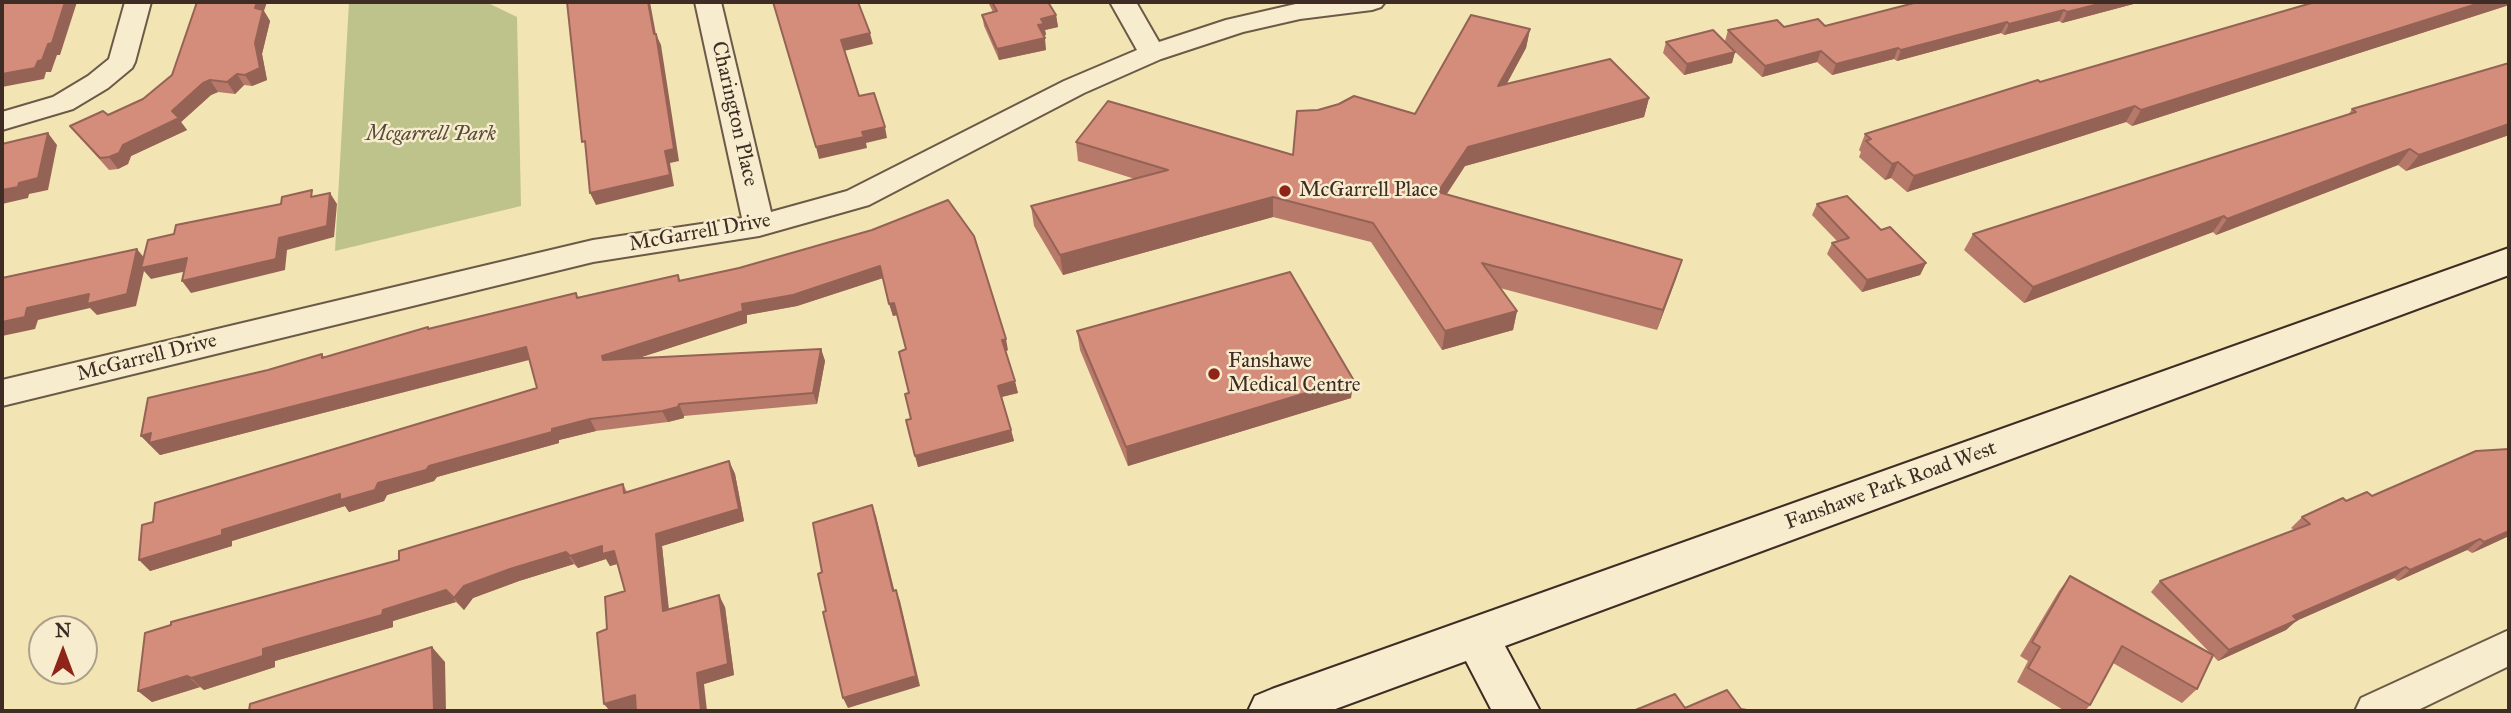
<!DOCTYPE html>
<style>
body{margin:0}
#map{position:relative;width:2511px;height:713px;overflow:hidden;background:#f3e4b4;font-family:"IM FELL Great Primer",serif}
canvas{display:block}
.frame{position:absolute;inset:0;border:4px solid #3f2c24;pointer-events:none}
.north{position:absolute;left:28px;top:615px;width:70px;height:70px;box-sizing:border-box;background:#f7edce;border:2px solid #ada08a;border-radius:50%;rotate:0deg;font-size:19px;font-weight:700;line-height:28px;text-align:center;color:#3f2c24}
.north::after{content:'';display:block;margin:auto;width:24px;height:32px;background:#8f2418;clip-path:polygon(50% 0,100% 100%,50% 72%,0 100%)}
</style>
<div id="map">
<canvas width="2511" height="713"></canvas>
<div class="frame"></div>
<div class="north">N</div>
</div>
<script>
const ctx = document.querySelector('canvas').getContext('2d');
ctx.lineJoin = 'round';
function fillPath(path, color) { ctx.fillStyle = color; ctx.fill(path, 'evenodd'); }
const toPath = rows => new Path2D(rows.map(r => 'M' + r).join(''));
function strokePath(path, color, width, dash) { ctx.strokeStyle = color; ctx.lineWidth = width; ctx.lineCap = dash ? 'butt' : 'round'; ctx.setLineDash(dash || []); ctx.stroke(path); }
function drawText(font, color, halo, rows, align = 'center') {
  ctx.font = font + ' "IM FELL Great Primer",serif'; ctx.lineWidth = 5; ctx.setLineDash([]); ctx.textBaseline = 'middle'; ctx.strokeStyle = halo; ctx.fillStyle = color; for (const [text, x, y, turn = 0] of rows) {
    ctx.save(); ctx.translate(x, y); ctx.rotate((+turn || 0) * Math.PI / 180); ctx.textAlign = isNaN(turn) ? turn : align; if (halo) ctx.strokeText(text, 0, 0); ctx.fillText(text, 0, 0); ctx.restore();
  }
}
fillPath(toPath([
 [349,2,486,2,517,17,521,206,335,251]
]), '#bec38b');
const street = toPath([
 [125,2,151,2,135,62,132,68,108,88,73,109,2,130,2,112,53,97,88,76,109,59,125,2],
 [695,2,721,2,771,212,847,191,1064,81,1137,50,1110,2,1136,2,1159,42,1226,20,1300,3,1385,2,1381,7,1372,10,1300,19,1243,32,1161,59,1084,93,869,205,759,236,593,262,2,406,2,380,593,240,742,218,695,2],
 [2509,630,2509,666,2416,711,2355,711,2361,698,2509,630]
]);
const secondary = toPath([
 [2509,248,2509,275,1505,646,1540,711,1492,711,1466,661,1330,711,1248,711,1255,696,1272,689,2509,248]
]);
strokePath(street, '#6c5a48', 4);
strokePath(secondary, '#3f2c24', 4);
fillPath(street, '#f7edce');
fillPath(secondary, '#f7edce');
fillPath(toPath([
 [988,2,1048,2,1056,15,1058,27,1045,30,1046,35,1043,36,1046,50,999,60,984,26,982,15,993,12],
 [2141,2,2062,23,2059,21,2004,35,2001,33,1897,61,1894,59,1832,75,1817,62,1762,77,1733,50,1735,52,1732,63,1684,75,1663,53,1666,42,1725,41,1728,30,1825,26],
 [2509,2,2509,5,2132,126,2126,122,1907,192,1891,178,1885,180,1859,157,1861,152,1859,150,1865,134,2040,82],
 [197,3,264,11,270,21,262,54,267,80,252,86,244,85,235,94,218,92,211,95,181,122,187,130,131,156,128,164,118,169,109,170,70,126,108,115,143,99,172,75],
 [1530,29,1526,48,1506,84,1649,98,1644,117,1465,166,1447,194,1682,260,1657,330,1500,288,1517,311,1513,330,1442,350,1371,242,1273,217,1063,275,1034,226,1031,206,1135,179,1078,161,1076,142,1293,155,1318,110,1339,104,1415,114],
 [2509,63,2509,135,2406,171,2398,165,2216,235,2213,232,2024,303,1964,250,1973,234,2349,114,2352,109],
 [1817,204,1881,230,1926,263,1920,275,1862,292,1827,254,1832,243,1837,241,1812,215],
 [872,230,1008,350,1005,351,1018,393,1002,397,1014,441,918,467,911,419,906,349,897,315,893,316,883,278,797,306,747,315,747,323,638,358,821,349,825,361,817,404,684,416,684,418,668,422,596,431,559,440,559,443,437,477,434,481,387,495,384,501,349,512,345,506,232,541,232,546,150,571,153,522,537,388,529,360,160,455,141,436,268,370,322,354,324,357,429,329,576,293,578,297,678,275,680,280,739,268],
 [1077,331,1353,379,1351,398,1128,466,1080,350],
 [2509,449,2509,536,2472,553,2467,550,2398,581,2394,578,2296,621,2286,630,2218,661,2151,592,2160,581,2294,530,2291,528,2302,517,2346,501,2372,496],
 [729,461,735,474,744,521,662,546,669,609,725,607,734,675,704,684,627,711,610,711,604,704,607,629,625,591,617,564,610,566,606,559,578,568,574,564,519,581,473,598,464,610,456,602,393,621,393,627,275,661,275,667,204,690,200,687,152,702,138,691,399,560,623,484,627,492],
 [2070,576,2197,689,2182,703,2113,663,2090,705,2085,711,2065,711,2017,682,2028,661,2020,656,2059,591]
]), '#b7796a');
fillPath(toPath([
 [65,2,77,2,60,55,57,55,51,72,46,72,44,79,2,87,2,74,48,44],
 [257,2,267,2,264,11,270,21,262,54,267,80,252,86,245,75,255,43,255,8],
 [648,2,650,2,657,40,656,34,661,45,679,161,670,163,674,186,596,205,590,193,665,151,654,34],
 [2107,2,2141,2,2062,23,2067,12],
 [2483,2,2509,2,2509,5,2132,126,2141,110],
 [2064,10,2059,21,2004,35,2009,24],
 [1056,15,1058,27,1045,30,1046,35,1040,36,1038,25,1041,19],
 [2007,22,2001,33,1897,61,1901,50],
 [1530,29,1526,48,1495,106,1498,86],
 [870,33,873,44,844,51,841,40],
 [1045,38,1046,50,999,60,997,49],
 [1898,48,1894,59,1832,75,1836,64],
 [1821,51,1817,62,1762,77,1765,66],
 [1735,52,1732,63,1684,75,1687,64],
 [237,74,244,85,235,94,227,82],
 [210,80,218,92,211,95,181,122,187,130,131,156,128,164,118,169,109,157,123,145,172,111,203,83],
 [1649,98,1644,117,1465,166,1435,211,1438,192,1468,147],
 [2135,106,2126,122,1907,192,1914,176],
 [2509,124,2509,135,2406,171,2419,155],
 [885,127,887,138,866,143,867,148,819,159,816,147,862,132],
 [48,133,57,145,48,190,29,194,28,198,2,204,2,190],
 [2410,149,2398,165,2216,235,2227,219],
 [1898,162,1891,178,1885,180,1892,164],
 [330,193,337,204,334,237,287,250,285,270,191,293,182,281,279,238],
 [1273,197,1273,217,1063,275,1060,255],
 [2224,216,2213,232,2024,303,2033,287],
 [137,249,146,260,187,258,196,269,151,279,144,271,136,306,97,315,90,308,38,320,35,329,2,336,2,322,27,308,89,294],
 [1682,260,1676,279,1657,330,1663,310],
 [1926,263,1920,275,1862,292,1867,280],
 [880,266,883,278,797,306,747,315,747,323,608,368,603,360,602,356,742,304],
 [894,303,897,315,893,316,889,304],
 [1517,311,1513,330,1442,350,1445,331],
 [1006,339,1008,350,1004,352,1002,340],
 [526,347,532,359,160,455,141,436],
 [821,349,825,361,817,404,813,393],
 [1353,379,1351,398,1128,466,1126,447],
 [1015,381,1018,393,1001,397,998,386],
 [679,404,684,416,684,418,668,422,662,411],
 [590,419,596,431,559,440,559,443,437,477,434,481,387,495,384,501,349,512,345,506,232,541,232,546,150,571,139,560,222,530,340,494,378,483,429,466,552,429],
 [1011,430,1014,441,918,467,915,456],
 [729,461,735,474,744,521,662,546,670,623,663,611,656,534],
 [872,505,876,516,897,601,893,591],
 [2509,531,2509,536,2472,553,2484,542],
 [2480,539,2467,550,2398,581,2410,570],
 [602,546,614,551,621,563,610,566,606,559,578,568,570,556],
 [566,552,574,564,519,581,473,598,464,610,454,598,464,586,510,569],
 [2406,567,2394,578,2296,621,2286,630,2218,661,2229,650,2293,616],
 [446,590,456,602,393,621,393,627,275,661,275,667,204,690,191,678,263,649,383,610],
 [896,590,900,601,920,686,848,708,843,698],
 [719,595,725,607,734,675,704,684,707,711,701,711,697,673],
 [432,647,445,662,446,711,434,711],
 [187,676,200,687,152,702,138,691],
 [635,695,643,707,627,711,610,711,604,704]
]), '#956356');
const building = toPath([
 [2,2,65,2,52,43,48,44,42,60,38,61,35,68,2,74,2,2],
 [197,2,257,2,255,8,263,10,255,43,260,68,245,75,237,74,227,82,210,80,203,83,172,111,179,118,123,145,119,153,109,157,100,158,70,126,103,111,108,115,143,99,172,75,197,2],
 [567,2,648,2,654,34,656,34,674,149,665,151,670,175,590,193,585,141,582,142,567,2],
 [773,2,858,2,870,33,841,40,859,96,874,93,885,127,862,132,864,137,816,147,773,2],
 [992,2,1048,2,1056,15,1041,19,1044,24,1038,25,1045,38,997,49,982,15,997,11,992,2],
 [1918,2,2107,2,2067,12,2064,10,2009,24,2007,22,1901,50,1898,48,1836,64,1821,51,1765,66,1728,30,1777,20,1784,27,1818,19,1825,26,1918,2],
 [2315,2,2483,2,2141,110,2135,106,1914,176,1898,162,1892,164,1866,141,1871,139,1865,134,2038,80,2040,82,2315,2],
 [1471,15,1530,29,1498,86,1610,59,1649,98,1468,147,1438,192,1682,260,1663,310,1482,263,1517,311,1445,331,1373,223,1273,197,1060,255,1031,206,1168,170,1076,142,1108,101,1293,155,1297,111,1318,110,1339,104,1354,96,1415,114,1471,15],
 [1713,30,1735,52,1687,64,1666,42,1713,30],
 [2509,63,2509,124,2419,155,2410,149,2227,219,2224,216,2033,287,1973,234,2356,112,2352,109,2509,63],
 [48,133,38,178,19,183,18,187,2,190,2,144,48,133],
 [312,190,311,197,330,193,327,226,279,238,276,259,182,281,187,258,141,268,148,240,174,234,176,225,281,204,282,197,312,190],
 [1847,196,1881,230,1890,227,1926,263,1867,280,1832,243,1849,238,1817,204,1847,196],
 [948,200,974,236,1006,339,1002,340,1015,381,998,386,1011,430,915,456,906,420,911,419,905,394,909,393,899,352,906,349,894,303,889,304,880,266,793,295,742,304,743,311,602,356,603,360,821,349,813,393,679,404,678,407,662,411,590,419,552,429,552,432,429,466,426,470,378,483,375,490,340,500,340,494,222,530,222,535,139,560,142,525,153,522,155,503,537,388,526,347,149,443,151,433,141,436,148,398,268,370,322,354,322,358,428,327,428,329,576,293,577,298,678,275,679,281,739,268,872,230,948,200],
 [137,249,127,294,87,304,89,294,27,308,25,317,2,322,2,278,137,249],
 [1290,272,1353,379,1126,447,1077,331,1290,272],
 [2509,449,2509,531,2484,542,2480,539,2410,570,2406,567,2293,616,2297,620,2229,650,2160,581,2310,524,2302,517,2343,498,2346,501,2367,492,2372,496,2476,451,2509,449],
 [729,461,739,509,656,534,663,611,719,595,728,664,697,673,701,711,636,711,635,695,604,704,597,633,607,629,605,597,625,591,614,551,602,554,602,546,570,556,566,552,510,569,464,586,454,598,446,590,383,610,382,615,263,649,263,656,191,678,187,676,138,691,145,633,171,625,171,622,399,560,399,551,623,484,624,493,729,461],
 [872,505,893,591,896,590,916,676,843,698,823,612,826,611,818,574,822,572,813,523,872,505],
 [2070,576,2213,655,2197,689,2122,646,2090,705,2028,668,2040,647,2032,642,2070,576],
 [432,647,434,711,249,711,250,704,432,647],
 [1727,690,1741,709,1753,711,1633,711,1675,694,1685,708,1727,690]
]);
fillPath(building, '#d58d7b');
strokePath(building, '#956356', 2);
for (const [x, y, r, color] of [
 [1285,191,7,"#8f2418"],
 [1214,374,7,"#8f2418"]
]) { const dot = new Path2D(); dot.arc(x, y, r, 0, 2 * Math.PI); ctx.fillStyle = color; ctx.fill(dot); strokePath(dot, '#f7edce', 2.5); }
drawText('21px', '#3f2c24', '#f7edce', [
 ["Charington Place",734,114,77],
 ["McGarrell Drive",700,233,-10],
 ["McGarrell Drive",147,358,-14],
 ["Fanshawe Park Road West",1891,486,-20]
]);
drawText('italic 21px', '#584a39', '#f7edce', [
 ["Mcgarrell Park",431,135]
]);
drawText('21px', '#3f2c24', '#f7edce', [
 ["McGarrell Place",1299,191],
 ["Fanshawe",1228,362],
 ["Medical Centre",1228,386]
], 'left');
</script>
